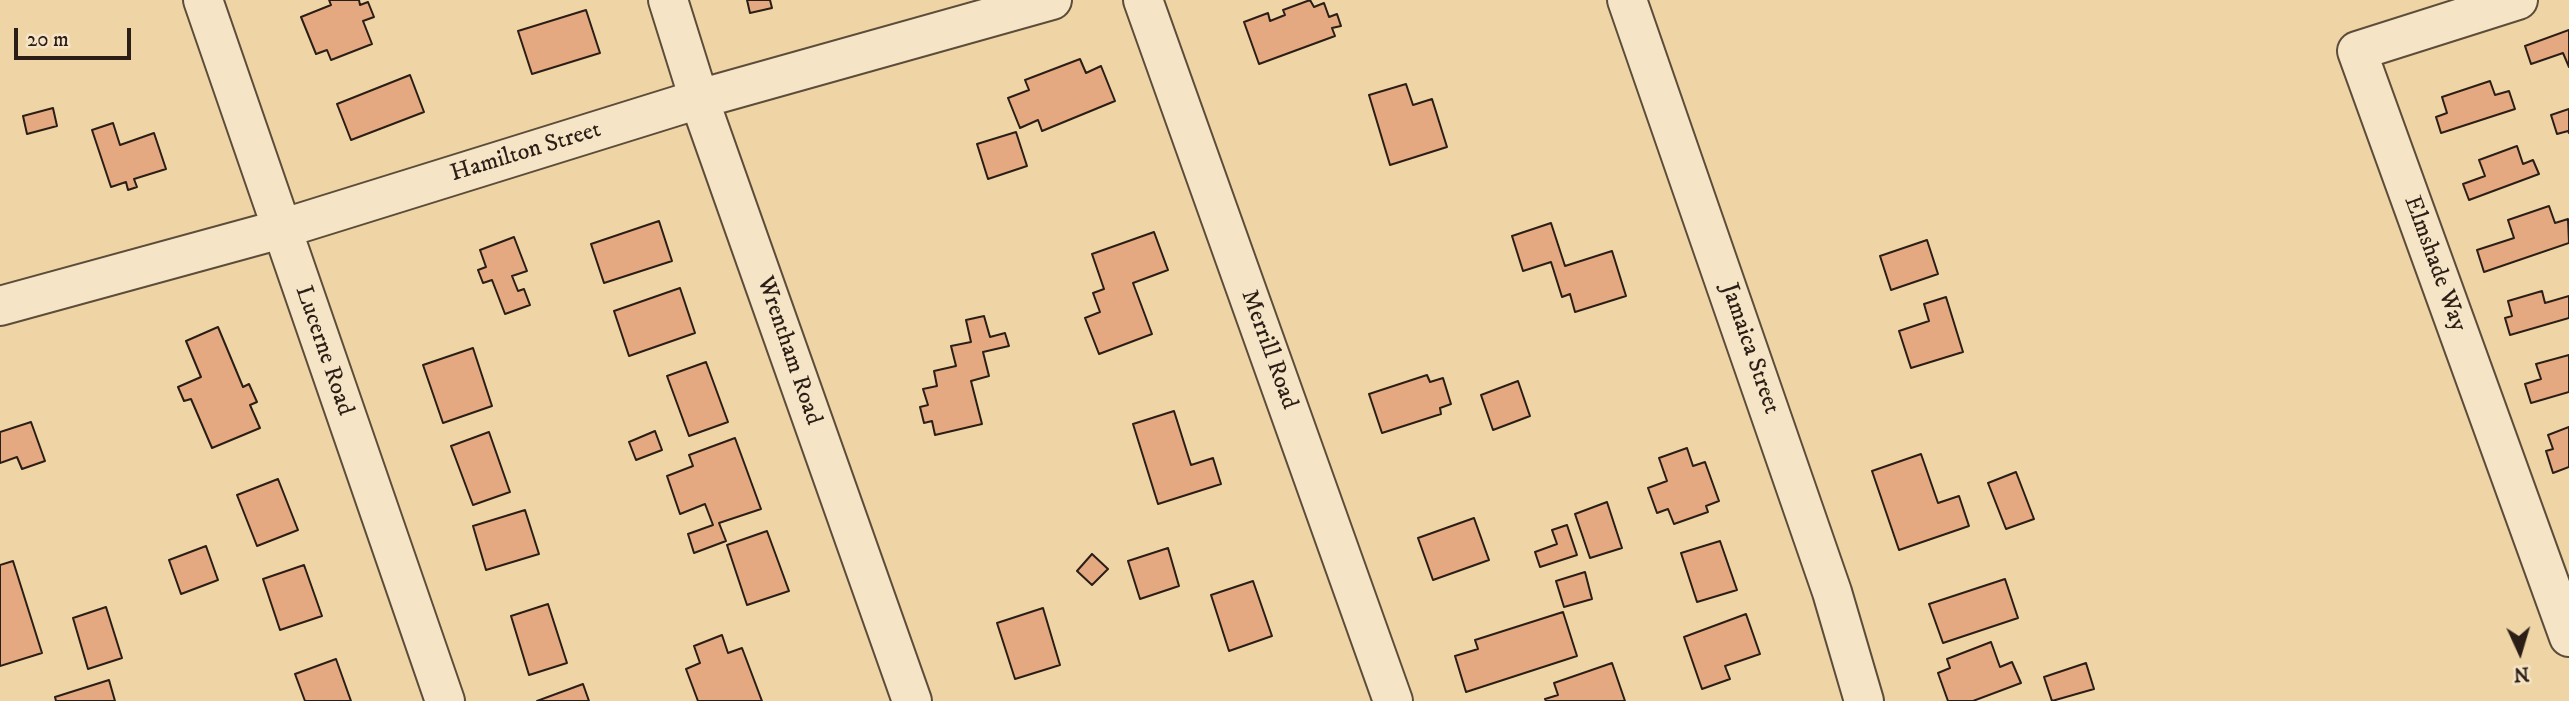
<!DOCTYPE html>
<style>
body{margin:0}
#map{position:relative;width:2569px;height:701px;overflow:hidden;background:#efd5a6;font-family:"IM FELL DW Pica",serif}
canvas{display:block}
.north{position:absolute;left:2485px;top:617px;width:70px;height:70px;-webkit-text-stroke:5px #f5e4c5;paint-order:stroke;rotate:176deg;font-size:19px;font-weight:700;line-height:28px;text-align:center;color:#2b1e16}
.north::after{content:'';display:block;margin:auto;width:24px;height:32px;background:#2b1e16;clip-path:polygon(50% 0,100% 100%,50% 72%,0 100%)}
.scale{position:absolute;left:14px;top:28px;width:117px;height:32px;box-sizing:border-box;border:4px solid #2b1e16;border-top:0;padding-left:9px;font-size:21px;line-height:24px;white-space:nowrap;color:#2b1e16;-webkit-text-stroke:5px #f5e4c5;paint-order:stroke}
</style>
<div id="map">
<canvas width="2569" height="701"></canvas>
<div class="north">N</div>
<div class="scale">20 m</div>
</div>
<script>
const ctx = document.querySelector('canvas').getContext('2d');
ctx.lineJoin = 'round';
function fillPath(path, color) { ctx.fillStyle = color; ctx.fill(path, 'evenodd'); }
const toPath = rows => new Path2D(rows.map(r => 'M' + r).join(''));
function strokePath(path, color, width, dash) { ctx.strokeStyle = color; ctx.lineWidth = width; ctx.lineCap = dash ? 'butt' : 'round'; ctx.setLineDash(dash || []); ctx.stroke(path); }
function drawText(font, color, halo, rows, align = 'center') {
  ctx.font = font + ' "IM FELL DW Pica",serif'; ctx.lineWidth = 7; ctx.setLineDash([]); ctx.textBaseline = 'middle'; ctx.strokeStyle = halo; ctx.fillStyle = color; for (const [text, x, y, turn = 0] of rows) {
    ctx.save(); ctx.translate(x, y); ctx.rotate((+turn || 0) * Math.PI / 180); ctx.textAlign = isNaN(turn) ? turn : align; if (halo) ctx.strokeText(text, 0, 0); ctx.fillText(text, 0, 0); ctx.restore();
  }
}
const building = toPath([
 [329,0,359,0,360,5,368,2,374,17,363,21,372,44,331,60,327,50,316,54,301,17,331,5,329,0],
 [747,0,770,0,772,8,750,13,747,0],
 [1310,0,1314,7,1324,3,1329,17,1337,14,1341,26,1332,28,1335,36,1259,64,1244,22,1268,13,1270,21,1285,15,1283,10,1310,0],
 [586,10,600,53,532,74,518,31,586,10],
 [2569,30,2569,67,2563,53,2531,64,2525,46,2569,30],
 [1080,59,1086,73,1101,66,1115,101,1042,131,1038,120,1020,128,1008,98,1029,90,1025,80,1080,59],
 [410,75,424,112,351,140,337,104,410,75],
 [2490,81,2495,95,2509,91,2515,109,2441,133,2436,117,2447,113,2442,97,2490,81],
 [1406,84,1413,105,1432,99,1447,147,1390,165,1369,95,1406,84],
 [53,108,57,126,27,134,23,116,53,108],
 [2569,109,2569,133,2568,131,2557,134,2551,115,2569,109],
 [113,123,120,145,154,133,166,169,134,179,137,187,128,190,126,182,111,187,92,130,113,123],
 [1016,132,1027,166,988,179,977,144,1016,132],
 [2517,146,2523,164,2533,160,2539,174,2469,200,2463,184,2485,176,2479,160,2517,146],
 [2549,206,2555,223,2568,219,2569,243,2484,272,2477,250,2514,238,2508,220,2549,206],
 [659,221,672,261,604,283,591,244,659,221],
 [1551,223,1565,266,1612,251,1626,296,1575,312,1570,294,1562,297,1551,262,1523,271,1512,236,1551,223],
 [1154,232,1168,270,1133,283,1152,334,1099,354,1085,318,1100,312,1093,293,1104,289,1092,254,1154,232],
 [514,237,527,271,512,276,518,291,524,289,530,305,505,314,492,280,483,283,478,270,486,267,480,250,514,237],
 [1927,240,1938,274,1891,290,1880,256,1927,240],
 [680,288,695,333,629,356,614,311,680,288],
 [2542,291,2545,303,2569,296,2569,318,2510,335,2505,318,2512,316,2508,301,2542,291],
 [1946,297,1963,352,1911,368,1899,331,1929,321,1924,304,1946,297],
 [984,316,990,337,1005,333,1009,346,983,352,989,376,971,381,982,424,935,435,932,421,924,423,920,407,928,405,923,389,937,386,934,371,956,366,951,346,971,342,966,320,984,316],
 [218,327,243,387,249,384,257,402,250,405,260,428,212,448,191,399,184,401,178,387,201,377,186,341,218,327],
 [473,348,492,406,443,423,423,365,473,348],
 [2569,355,2569,392,2531,403,2525,384,2541,379,2536,364,2569,355],
 [706,362,728,422,689,436,667,376,706,362],
 [1427,375,1430,382,1443,378,1451,404,1440,408,1441,414,1382,433,1369,394,1427,375],
 [1518,381,1530,416,1493,430,1481,395,1518,381],
 [1174,411,1191,465,1213,458,1221,484,1158,504,1133,424,1174,411],
 [31,422,45,461,22,469,17,457,0,463,0,432,31,422],
 [2569,427,2569,467,2553,473,2546,451,2553,449,2548,435,2569,427],
 [655,431,662,450,636,460,629,442,655,431],
 [489,432,510,492,473,505,451,446,489,432],
 [735,438,761,509,719,523,726,541,694,553,688,534,713,525,705,504,680,514,667,476,693,466,689,455,735,438],
 [1687,448,1693,466,1705,462,1719,501,1706,506,1708,512,1674,524,1668,509,1657,513,1648,488,1667,481,1659,458,1687,448],
 [1921,454,1938,503,1959,496,1969,526,1899,550,1872,471,1921,454],
 [2016,472,2034,519,2006,529,1988,483,2016,472],
 [278,479,298,530,257,546,237,495,278,479],
 [1607,502,1622,548,1590,558,1575,514,1607,502],
 [525,510,539,554,486,570,473,526,525,510],
 [1474,518,1489,560,1433,580,1418,538,1474,518],
 [1567,525,1577,555,1540,567,1535,552,1557,544,1552,530,1567,525],
 [767,531,789,591,747,605,727,545,767,531],
 [1720,541,1737,590,1697,602,1681,553,1720,541],
 [206,546,218,580,181,594,169,560,206,546],
 [1168,548,1179,586,1140,599,1128,561,1168,548],
 [1092,554,1108,569,1092,585,1077,571,1092,554],
 [13,561,42,653,0,666,0,565,13,561],
 [304,565,322,616,280,630,263,579,304,565],
 [1585,572,1592,599,1564,607,1556,581,1585,572],
 [2005,579,2018,618,1943,643,1929,604,2005,579],
 [1253,581,1272,636,1229,651,1211,595,1253,581],
 [548,604,567,663,529,675,511,616,548,604],
 [106,607,122,658,88,669,73,618,106,607],
 [1043,608,1060,665,1015,679,997,623,1043,608],
 [1563,612,1577,656,1466,692,1455,656,1478,649,1475,640,1563,612],
 [1746,614,1760,654,1725,666,1730,679,1702,689,1684,637,1746,614],
 [722,635,728,653,742,648,762,701,698,701,686,669,700,663,694,646,722,635],
 [1991,642,2000,667,2012,662,2021,683,1973,701,1948,701,1938,673,1950,668,1947,659,1991,642],
 [336,659,351,701,305,701,295,674,336,659],
 [1612,663,1625,701,1546,701,1545,699,1558,695,1554,683,1612,663],
 [2086,663,2094,689,2052,701,2044,677,2086,663],
 [109,680,115,701,56,701,55,697,109,680],
 [583,684,589,701,537,701,583,684]
]);
fillPath(building, '#e4a981');
strokePath(building, '#2b1e16', 2);
const street = toPath([
 [203,0,445,701],
 [668,0,699,99,912,701],
 [1143,0,1393,701],
 [1627,0,1832,592,1864,701],
 [2518,0,2357,51,2569,637],
 [0,306,281,229,699,99,1052,0]
]);
strokePath(street, '#5c4c3a', 42);
strokePath(street, '#f5e4c5', 38);
drawText('24px', '#2b1e16', '#f5e4c5', [
 ["Hamilton Street",526,153,-17],
 ["Elmshade Way",2434,264,70],
 ["Jamaica Street",1749,349,71],
 ["Merrill Road",1268,350,70],
 ["Lucerne Road",323,351,71],
 ["Wrentham Road",788,351,71]
]);
</script>
